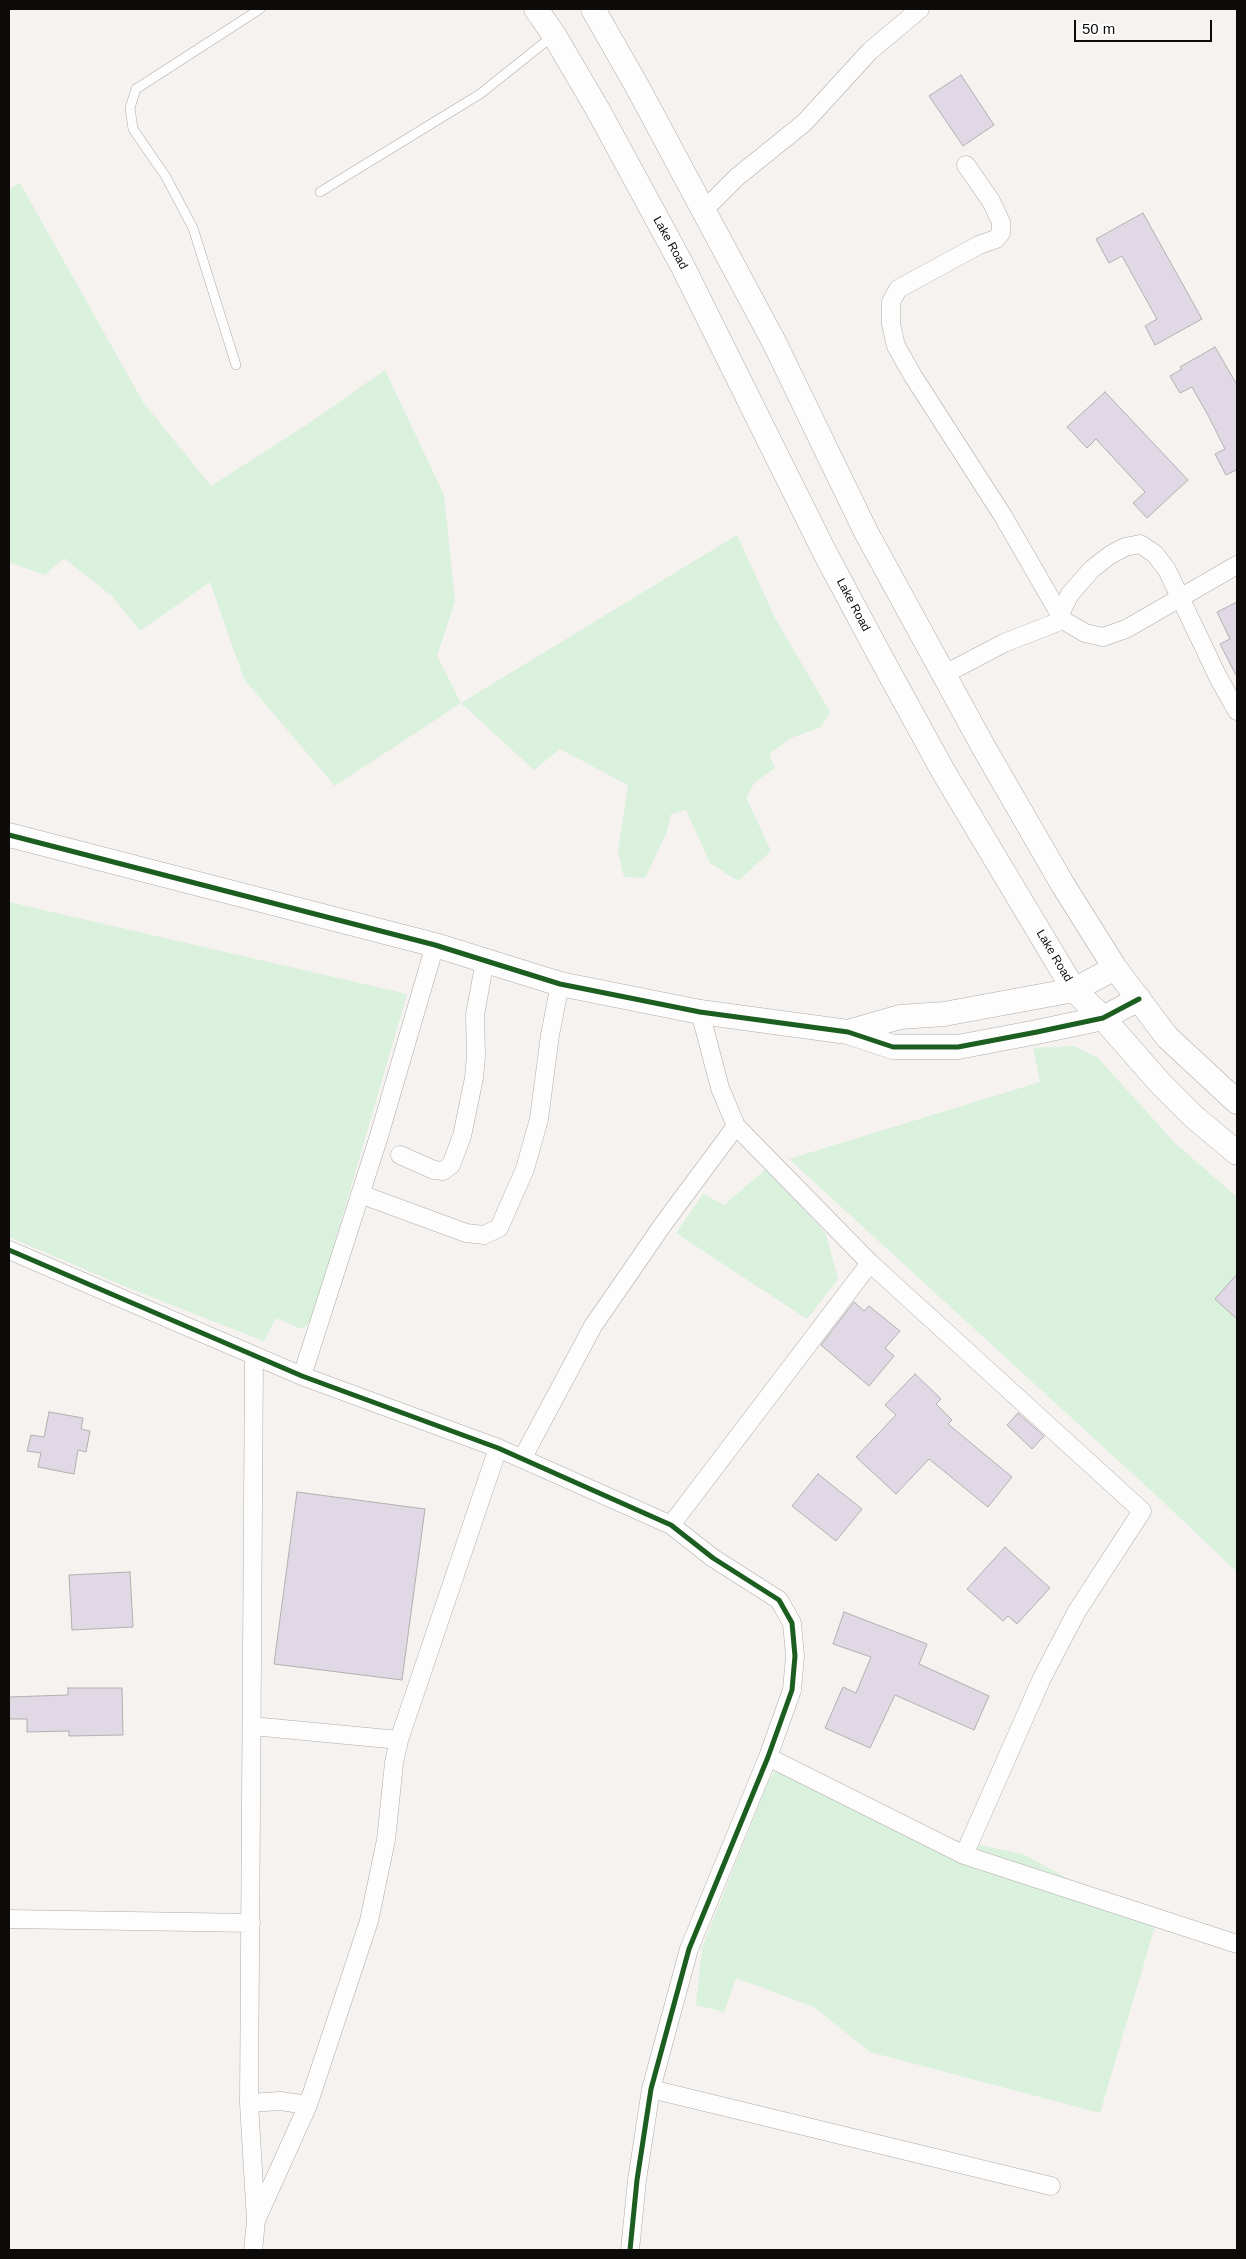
<!DOCTYPE html>
<style>
body{margin:0}
#map{position:relative;width:1246px;height:2259px;overflow:hidden;background:#f5f2ef;font-family:Helvetica,sans-serif}
canvas{display:block}
.frame{position:absolute;inset:0;border:10px solid #0d0b0a;pointer-events:none}
.scale{position:absolute;left:1074px;top:20px;width:138px;height:22px;box-sizing:border-box;border:2px solid #0d0b0a;border-top:0;padding-left:6px;font-size:15px;line-height:18px;white-space:nowrap;color:#0d0b0a;-webkit-text-stroke:4px #fff;paint-order:stroke}
</style>
<div id="map">
<canvas width="1246" height="2259"></canvas>
<div class="frame"></div>
<div class="scale">50 m</div>
</div>
<script>
const ctx = document.querySelector('canvas').getContext('2d');
ctx.lineJoin = 'round';
function fillPath(path, color) { ctx.fillStyle = color; ctx.fill(path, 'evenodd'); }
const toPath = rows => new Path2D(rows.map(r => 'M' + r).join(''));
function strokePath(path, color, width, dash) { ctx.strokeStyle = color; ctx.lineWidth = width; ctx.lineCap = dash ? 'butt' : 'round'; ctx.setLineDash(dash || []); ctx.stroke(path); }
function drawText(font, color, halo, rows, align = 'center') {
  ctx.font = font + ' Helvetica,sans-serif'; ctx.lineWidth = 4.5; ctx.setLineDash([]); ctx.textBaseline = 'middle'; ctx.strokeStyle = halo; ctx.fillStyle = color; for (const [text, x, y, turn = 0] of rows) {
    ctx.save(); ctx.translate(x, y); ctx.rotate((+turn || 0) * Math.PI / 180); ctx.textAlign = isNaN(turn) ? turn : align; if (halo) ctx.strokeText(text, 0, 0); ctx.fillText(text, 0, 0); ctx.restore();
  }
}
fillPath(toPath([
 [20,183,143,402,211,486,311,422,385,370,444,495,455,601,437,656,461,703,737,535,775,618,830,712,821,727,791,738,769,754,775,768,755,782,746,797,771,851,738,881,710,863,686,810,671,814,666,834,645,878,624,877,618,851,628,785,560,749,534,770,461,703,335,786,244,679,210,582,140,631,113,597,64,558,45,575,9,562,9,189],
 [9,902,407,994,312,1321,302,1329,276,1318,264,1341,126,1287,9,1237],
 [1074,1046,1098,1058,1176,1144,1237,1197,1237,1572,1158,1497,789,1159,1040,1082,1033,1048],
 [767,1168,826,1234,838,1279,807,1319,676,1233,703,1194,724,1205],
 [783,1759,945,1838,1023,1854,1155,1926,1100,2113,870,2052,814,2007,736,1978,724,2012,696,2005,702,1948,768,1782]
]), '#daf1de');
const building = toPath([
 [961,75,994,125,963,146,929,96,961,75],
 [1143,213,1202,319,1155,345,1145,326,1157,319,1122,256,1109,263,1096,239,1143,213],
 [1215,347,1237,385,1237,472,1236,470,1226,475,1215,454,1225,449,1209,417,1192,387,1180,393,1170,376,1182,369,1180,367,1215,347],
 [1105,392,1188,480,1147,518,1133,503,1145,492,1096,439,1087,448,1067,427,1105,392],
 [1237,602,1237,677,1220,644,1230,639,1217,612,1237,602],
 [1237,1274,1237,1319,1215,1299,1237,1274],
 [854,1302,864,1311,869,1306,900,1331,885,1348,894,1356,869,1386,821,1345,854,1302],
 [915,1374,941,1399,936,1404,952,1420,948,1424,1012,1477,988,1507,929,1459,896,1494,856,1457,896,1415,885,1405,915,1374],
 [49,1412,83,1418,81,1429,90,1431,86,1452,78,1450,74,1474,38,1467,41,1453,27,1451,31,1435,44,1437,49,1412],
 [1018,1413,1044,1436,1032,1449,1007,1425,1018,1413],
 [818,1474,862,1509,836,1541,792,1506,818,1474],
 [297,1492,425,1509,402,1680,274,1664,297,1492],
 [1005,1547,1050,1588,1017,1624,1008,1616,1003,1621,967,1589,1005,1547],
 [130,1572,133,1627,72,1630,69,1575,130,1572],
 [844,1612,927,1644,919,1664,989,1696,974,1730,895,1695,870,1748,825,1728,843,1687,856,1693,871,1657,833,1644,844,1612],
 [68,1688,122,1688,123,1735,69,1736,69,1731,27,1732,27,1719,9,1719,9,1697,68,1695,68,1688]
]);
fillPath(building, '#e0d8e5');
strokePath(building, '#b1b0af', 1);
const lane = toPath([
 [320,192,480,94,554,35],
 [236,365,193,228,166,177,133,129,130,108,136,89,260,9]
]);
const street = toPath([
 [966,165,991,201,1001,222,1001,233,996,239,979,245,898,289,891,302,891,324,896,346,913,376,1003,516,1063,620,1085,633,1103,637,1126,629,1237,565],
 [703,211,737,177,804,123,870,51,920,9],
 [1060,614,1070,594,1092,569,1110,555,1125,547,1140,544,1155,554,1167,570,1218,677,1237,711],
 [945,674,1004,643,1063,620],
 [700,1012,720,1088,736,1126,870,1263,1142,1511,1077,1611,1042,1678,964,1855],
 [400,1155,434,1170,443,1171,451,1165,462,1136,474,1078,476,1056,475,1015,485,960],
 [360,1194,466,1233,484,1235,499,1228,525,1169,539,1119,550,1035,560,984],
 [9,1250,302,1376,498,1448,671,1525,713,1558,779,1600,792,1623,795,1656,792,1690,768,1757,689,1949,651,2089,637,2180,630,2250],
 [302,1376,379,1136,435,945],
 [522,1459,593,1326,664,1223,736,1126],
 [671,1525,870,1263],
 [252,1726,399,1740],
 [768,1757,964,1855,1237,1944],
 [9,1919,251,1923],
 [651,2089,1051,2186],
 [249,2103,280,2101,308,2105,369,1921,386,1840,394,1763,399,1740,498,1448],
 [257,2218,308,2105],
 [253,2250,256,2221,249,2103,254,1355]
]);
const secondary = toPath([
 [536,9,554,35,598,110,682,265,825,553,879,654,943,771,1074,990,1103,1018,1160,1083,1193,1116,1237,1153],
 [593,9,638,88,774,342,866,532,984,748,1063,885,1115,968,1167,1037,1237,1102],
 [9,835,435,945,560,984,700,1012,848,1032,893,1047,958,1047,1037,1032,1103,1018,1139,999],
 [848,1032,900,1017,944,1014,1074,990,1115,968]
]);
strokePath(lane, '#aeacaa', 10);
strokePath(street, '#aeacaa', 19);
strokePath(secondary, '#aeacaa', 25);
strokePath(lane, '#fefdfd', 9);
strokePath(street, '#fefdfd', 18);
strokePath(secondary, '#fefdfd', 24);
strokePath(toPath([
 [9,835,435,945,560,984,700,1012,848,1032,893,1047,958,1047,1037,1032,1103,1018,1139,999],
 [9,1250,302,1376,498,1448,671,1525,713,1558,779,1600,792,1623,795,1656,792,1690,768,1757,689,1949,651,2089,637,2180,630,2250]
]), '#1b5e20', 5);
drawText('12px', '#0d0b0a', '#fff', [
 ["Lake Road",670,243,61],
 ["Lake Road",853,605,62],
 ["Lake Road",1054,956,59]
]);
</script>
